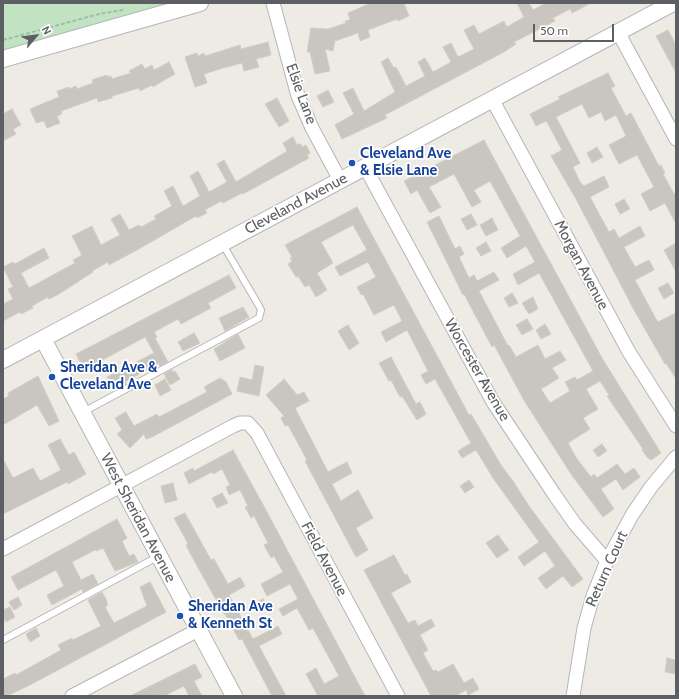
<!DOCTYPE html>
<style>
body{margin:0}
#map{position:relative;width:679px;height:699px;overflow:hidden;background:#edebe3;font-family:Cabin,sans-serif}
canvas{display:block}
.frame{position:absolute;inset:0;border:4px solid #5c5f63;pointer-events:none}
.north{position:absolute;left:16px;top:16px;width:40px;height:40px;-webkit-text-stroke:3px #fff;paint-order:stroke;rotate:62deg;font-size:11px;font-weight:700;line-height:16px;text-align:center;color:#5c5f63}
.north::after{content:'';display:block;margin:auto;width:14px;height:18px;background:#5c5f63;clip-path:polygon(50% 0,100% 100%,50% 72%,0 100%)}
.scale{position:absolute;left:533px;top:24px;width:81px;height:18px;box-sizing:border-box;border:2px solid #5c5f63;border-top:0;padding-left:5px;font-size:12px;line-height:14px;white-space:nowrap;color:#5c5f63;-webkit-text-stroke:3px #fff;paint-order:stroke}
</style>
<div id="map">
<canvas width="679" height="699"></canvas>
<div class="frame"></div>
<div class="north">N</div>
<div class="scale">50 m</div>
</div>
<script>
const ctx = document.querySelector('canvas').getContext('2d');
ctx.lineJoin = 'round';
function fillPath(path, color) { ctx.fillStyle = color; ctx.fill(path, 'evenodd'); }
const toPath = rows => new Path2D(rows.map(r => 'M' + r).join(''));
function strokePath(path, color, width, dash) { ctx.strokeStyle = color; ctx.lineWidth = width; ctx.lineCap = dash ? 'butt' : 'round'; ctx.setLineDash(dash || []); ctx.stroke(path); }
function drawText(font, color, halo, rows, align = 'center') {
  ctx.font = font + ' Cabin,sans-serif'; ctx.lineWidth = 3.5; ctx.setLineDash([]); ctx.textBaseline = 'middle'; ctx.strokeStyle = halo; ctx.fillStyle = color; for (const [text, x, y, turn = 0] of rows) {
    ctx.save(); ctx.translate(x, y); ctx.rotate((+turn || 0) * Math.PI / 180); ctx.textAlign = isNaN(turn) ? turn : align; if (halo) ctx.strokeText(text, 0, 0); ctx.fillText(text, 0, 0); ctx.restore();
  }
}
fillPath(toPath([
 [3,3,176,3,3,54]
]), '#c1e3c2');
const building = toPath([
 [371,3,404,3,409,16,398,21,397,19,368,30,370,37,360,41,358,33,335,41,333,51,325,49,330,71,315,74,310,52,307,52,311,28,328,29,346,23,345,21,350,20,348,13,371,3],
 [517,3,529,3,533,10,546,3,591,3,572,13,570,9,553,18,555,21,514,42,516,44,504,52,385,115,387,118,342,139,335,125,354,114,343,93,353,88,364,111,395,92,381,62,388,58,394,68,396,67,406,86,425,76,418,62,425,58,433,72,451,62,443,47,451,43,458,57,474,49,464,30,474,25,479,34,504,21,507,27,524,17,517,3],
 [668,30,676,45,676,73,656,36,668,30],
 [268,42,271,55,256,59,259,67,244,71,242,63,223,68,204,74,207,83,195,87,185,57,197,53,198,56,204,53,205,56,240,45,241,49,268,42],
 [169,62,175,74,161,82,153,87,152,85,140,91,139,88,112,96,112,98,98,102,97,98,61,111,62,114,57,116,60,123,47,128,44,121,36,123,30,109,59,97,57,91,69,87,69,89,76,86,77,89,93,83,92,80,107,75,108,77,111,76,112,79,131,73,129,71,142,64,145,69,152,65,154,70,169,62],
 [608,73,615,86,611,88,626,116,631,113,659,166,661,165,665,173,663,174,674,194,676,192,676,224,665,203,650,211,641,194,654,187,637,155,619,164,609,145,626,136,616,115,605,121,601,112,589,118,582,104,556,117,580,163,573,167,580,182,584,186,604,176,609,187,590,197,609,232,614,229,619,238,640,226,645,236,624,247,635,267,649,260,654,270,635,280,656,319,658,322,676,313,676,379,666,363,665,364,634,310,576,199,551,156,562,150,547,122,546,121,536,126,530,114,560,99,558,97,608,73],
 [328,90,334,102,323,107,317,96,328,90],
 [277,98,289,121,279,127,265,104,277,98],
 [12,109,21,125,13,129,16,134,3,141,3,114,12,109],
 [293,137,297,145,301,144,302,147,306,145,310,153,307,155,309,158,243,194,242,193,223,203,221,201,205,210,207,213,197,218,196,216,137,250,109,265,108,262,92,271,93,272,59,294,49,299,48,297,32,306,33,308,21,314,20,312,3,321,3,304,13,299,8,289,13,287,3,267,13,262,15,264,44,248,49,258,21,273,29,288,75,263,73,260,82,255,72,236,92,226,101,245,120,235,111,219,120,214,129,230,139,225,141,227,156,219,154,216,172,206,164,191,173,186,183,206,200,196,190,176,198,171,209,192,227,182,217,164,224,160,236,182,284,153,287,151,283,143,293,137],
 [484,140,602,358,661,453,651,460,647,457,642,450,643,449,607,396,609,395,600,381,586,389,598,409,583,418,590,429,568,443,577,459,591,477,594,474,597,478,617,464,625,474,634,468,640,477,623,490,616,479,601,489,614,509,603,517,571,474,525,402,494,345,492,347,464,294,463,295,427,222,439,216,455,249,460,246,464,254,459,257,469,278,474,275,477,281,494,272,499,280,479,291,508,346,509,345,516,357,538,345,545,359,560,351,566,360,552,368,559,378,541,389,550,403,570,391,565,382,575,377,577,380,593,371,539,273,518,285,513,274,535,262,526,246,507,258,501,248,520,236,490,181,474,190,481,202,472,207,454,174,429,187,441,207,430,213,417,190,411,194,404,181,484,140],
 [597,147,603,157,592,163,587,153,597,147],
 [624,199,630,209,620,214,615,204,624,199],
 [357,207,469,415,471,414,501,465,513,481,529,506,583,579,572,587,563,576,546,589,538,578,555,566,545,551,524,566,518,557,539,542,493,478,476,450,462,458,458,451,471,443,435,379,426,384,421,375,428,371,407,330,386,342,381,332,402,321,394,305,374,315,363,294,361,295,357,287,376,277,368,262,340,276,335,267,367,250,353,225,321,242,333,263,317,273,327,290,316,297,309,285,305,287,298,276,296,277,288,264,292,261,290,258,292,257,285,245,357,207],
 [471,214,477,225,467,230,461,219,471,214],
 [492,218,498,230,486,236,480,225,492,218],
 [486,242,491,251,481,256,476,248,486,242],
 [676,243,676,272,664,250,676,243],
 [229,275,236,288,208,303,211,308,181,324,178,319,154,332,157,337,155,338,168,362,160,366,159,363,125,382,126,384,115,390,107,377,154,353,145,337,84,370,76,354,229,275],
 [668,283,674,293,664,299,658,288,668,283],
 [512,293,518,303,509,307,504,298,512,293],
 [533,297,538,309,529,314,522,303,533,297],
 [243,307,249,317,225,331,219,318,243,307],
 [527,319,533,329,522,335,516,325,527,319],
 [545,324,551,334,541,339,536,330,545,324],
 [348,325,359,343,349,350,338,331,348,325],
 [194,333,200,343,183,351,178,342,194,333],
 [238,334,245,348,220,361,214,349,238,334],
 [391,357,416,404,420,402,426,414,417,420,402,396,400,397,391,380,389,381,379,363,391,357],
 [255,365,264,367,259,396,237,391,240,377,252,380,255,365],
 [172,370,173,372,175,371,180,379,170,385,164,374,172,370],
 [38,376,59,421,49,426,37,405,3,425,3,399,9,396,8,393,38,376],
 [220,378,226,382,232,394,152,437,146,439,144,434,130,448,117,434,122,430,115,418,126,412,134,426,157,414,159,417,207,392,204,387,220,378],
 [165,379,171,390,160,396,155,385,165,379],
 [284,379,297,395,304,392,309,401,295,408,328,472,347,462,352,473,332,484,341,501,358,490,373,518,356,528,368,550,356,557,305,461,307,460,288,425,285,426,281,418,284,416,266,395,284,379],
 [60,439,69,455,74,452,86,474,68,484,67,482,3,514,3,459,13,478,33,468,40,481,61,470,48,445,60,439],
 [602,444,607,451,598,457,593,450,602,444],
 [233,450,267,512,365,696,318,696,306,674,316,668,324,684,339,676,313,628,309,630,297,608,283,616,279,609,298,599,290,584,267,596,261,584,283,572,274,556,271,558,264,545,268,543,254,516,251,518,245,507,248,506,240,490,229,495,226,487,230,485,222,469,213,474,212,472,189,484,184,473,193,468,194,471,233,450],
 [469,480,474,487,465,493,460,486,469,480],
 [173,483,177,500,165,503,161,486,173,483],
 [222,493,228,503,217,508,212,498,222,493],
 [185,513,211,560,214,559,228,584,240,577,245,586,229,595,253,639,278,626,282,634,259,646,286,696,272,696,242,639,239,640,225,614,224,614,191,555,186,545,188,544,174,518,185,513],
 [117,519,127,538,122,541,129,556,134,554,138,562,115,571,103,548,96,551,95,550,72,562,81,580,93,574,98,584,83,592,82,589,52,605,47,595,64,586,56,570,18,590,11,577,117,519],
 [498,535,509,550,497,558,486,543,498,535],
 [394,555,405,575,407,574,411,582,391,593,408,623,415,620,418,626,431,619,435,626,420,635,428,650,423,653,433,671,436,670,438,672,453,664,464,683,473,678,479,689,468,695,466,690,455,696,431,696,364,570,394,555],
 [150,582,166,612,28,686,7,696,3,696,3,679,15,673,16,675,61,650,58,645,72,638,73,640,101,626,88,600,102,592,107,601,106,601,108,605,105,607,114,623,147,606,140,587,150,582],
 [18,597,22,605,14,610,9,602,18,597],
 [263,599,268,607,257,613,252,604,263,599],
 [10,607,15,617,6,622,3,617,3,610,10,607],
 [36,628,40,636,30,642,26,634,36,628],
 [667,658,676,660,676,674,665,672,667,658],
 [195,664,202,677,194,681,202,696,189,696,184,686,164,696,130,696,195,664]
]);
fillPath(building, '#c9c6c0');
strokePath(building, '#d1cdc2', 1);
const service = toPath([
 [83,412,259,318,261,310,259,306,222,243],
 [3,640,159,556]
]);
const minor = toPath([
 [273,3,298,96,312,128,340,180],
 [618,32,676,139],
 [492,99,629,352,676,426],
 [365,167,493,402,554,494,575,524,607,561],
 [3,549,233,426,240,423,248,423,257,433,398,696],
 [72,696,198,630],
 [573,696,584,628,593,596,607,561,632,515,651,487,676,457]
]);
const tertiary = toPath([
 [3,59,200,3],
 [43,339,234,696],
 [3,360,673,3]
]);
strokePath(service, '#b4b6ba', 8);
strokePath(minor, '#b4b6ba', 15);
strokePath(tertiary, '#b4b6ba', 18);
strokePath(toPath([
 [3,40,99,14,123,10]
]), '#9ac1a5', 2, [4, 2]);
strokePath(service, '#fff', 6);
strokePath(minor, '#fff', 13);
strokePath(tertiary, '#fff', 16);
for (const [x, y, r, color] of [
 [352,163,4,"#1a4fb4"],
 [52,377,4,"#1a4fb4"],
 [180,616,4,"#1a4fb4"]
]) { const dot = new Path2D(); dot.arc(x, y, r, 0, 2 * Math.PI); ctx.fillStyle = color; ctx.fill(dot); strokePath(dot, '#fff', 1.5); }
drawText('15px', '#5c5f63', '#fff', [
 ["Elsie Lane",301,94,70],
 ["Cleveland Avenue",296,204,-28],
 ["Morgan Avenue",581,265,62],
 ["Worcester Avenue",477,370,60],
 ["West Sheridan Avenue",138,518,62],
 ["Field Avenue",324,559,62],
 ["Return Court",607,569,-66]
]);
drawText('bold 15px', '#164399', '#fff', [
 ["Cleveland Ave",360,154],
 ["& Elsie Lane",360,171],
 ["Sheridan Ave &",60,368],
 ["Cleveland Ave",60,385],
 ["Sheridan Ave",188,607],
 ["& Kenneth St",188,624]
], 'left');
</script>
